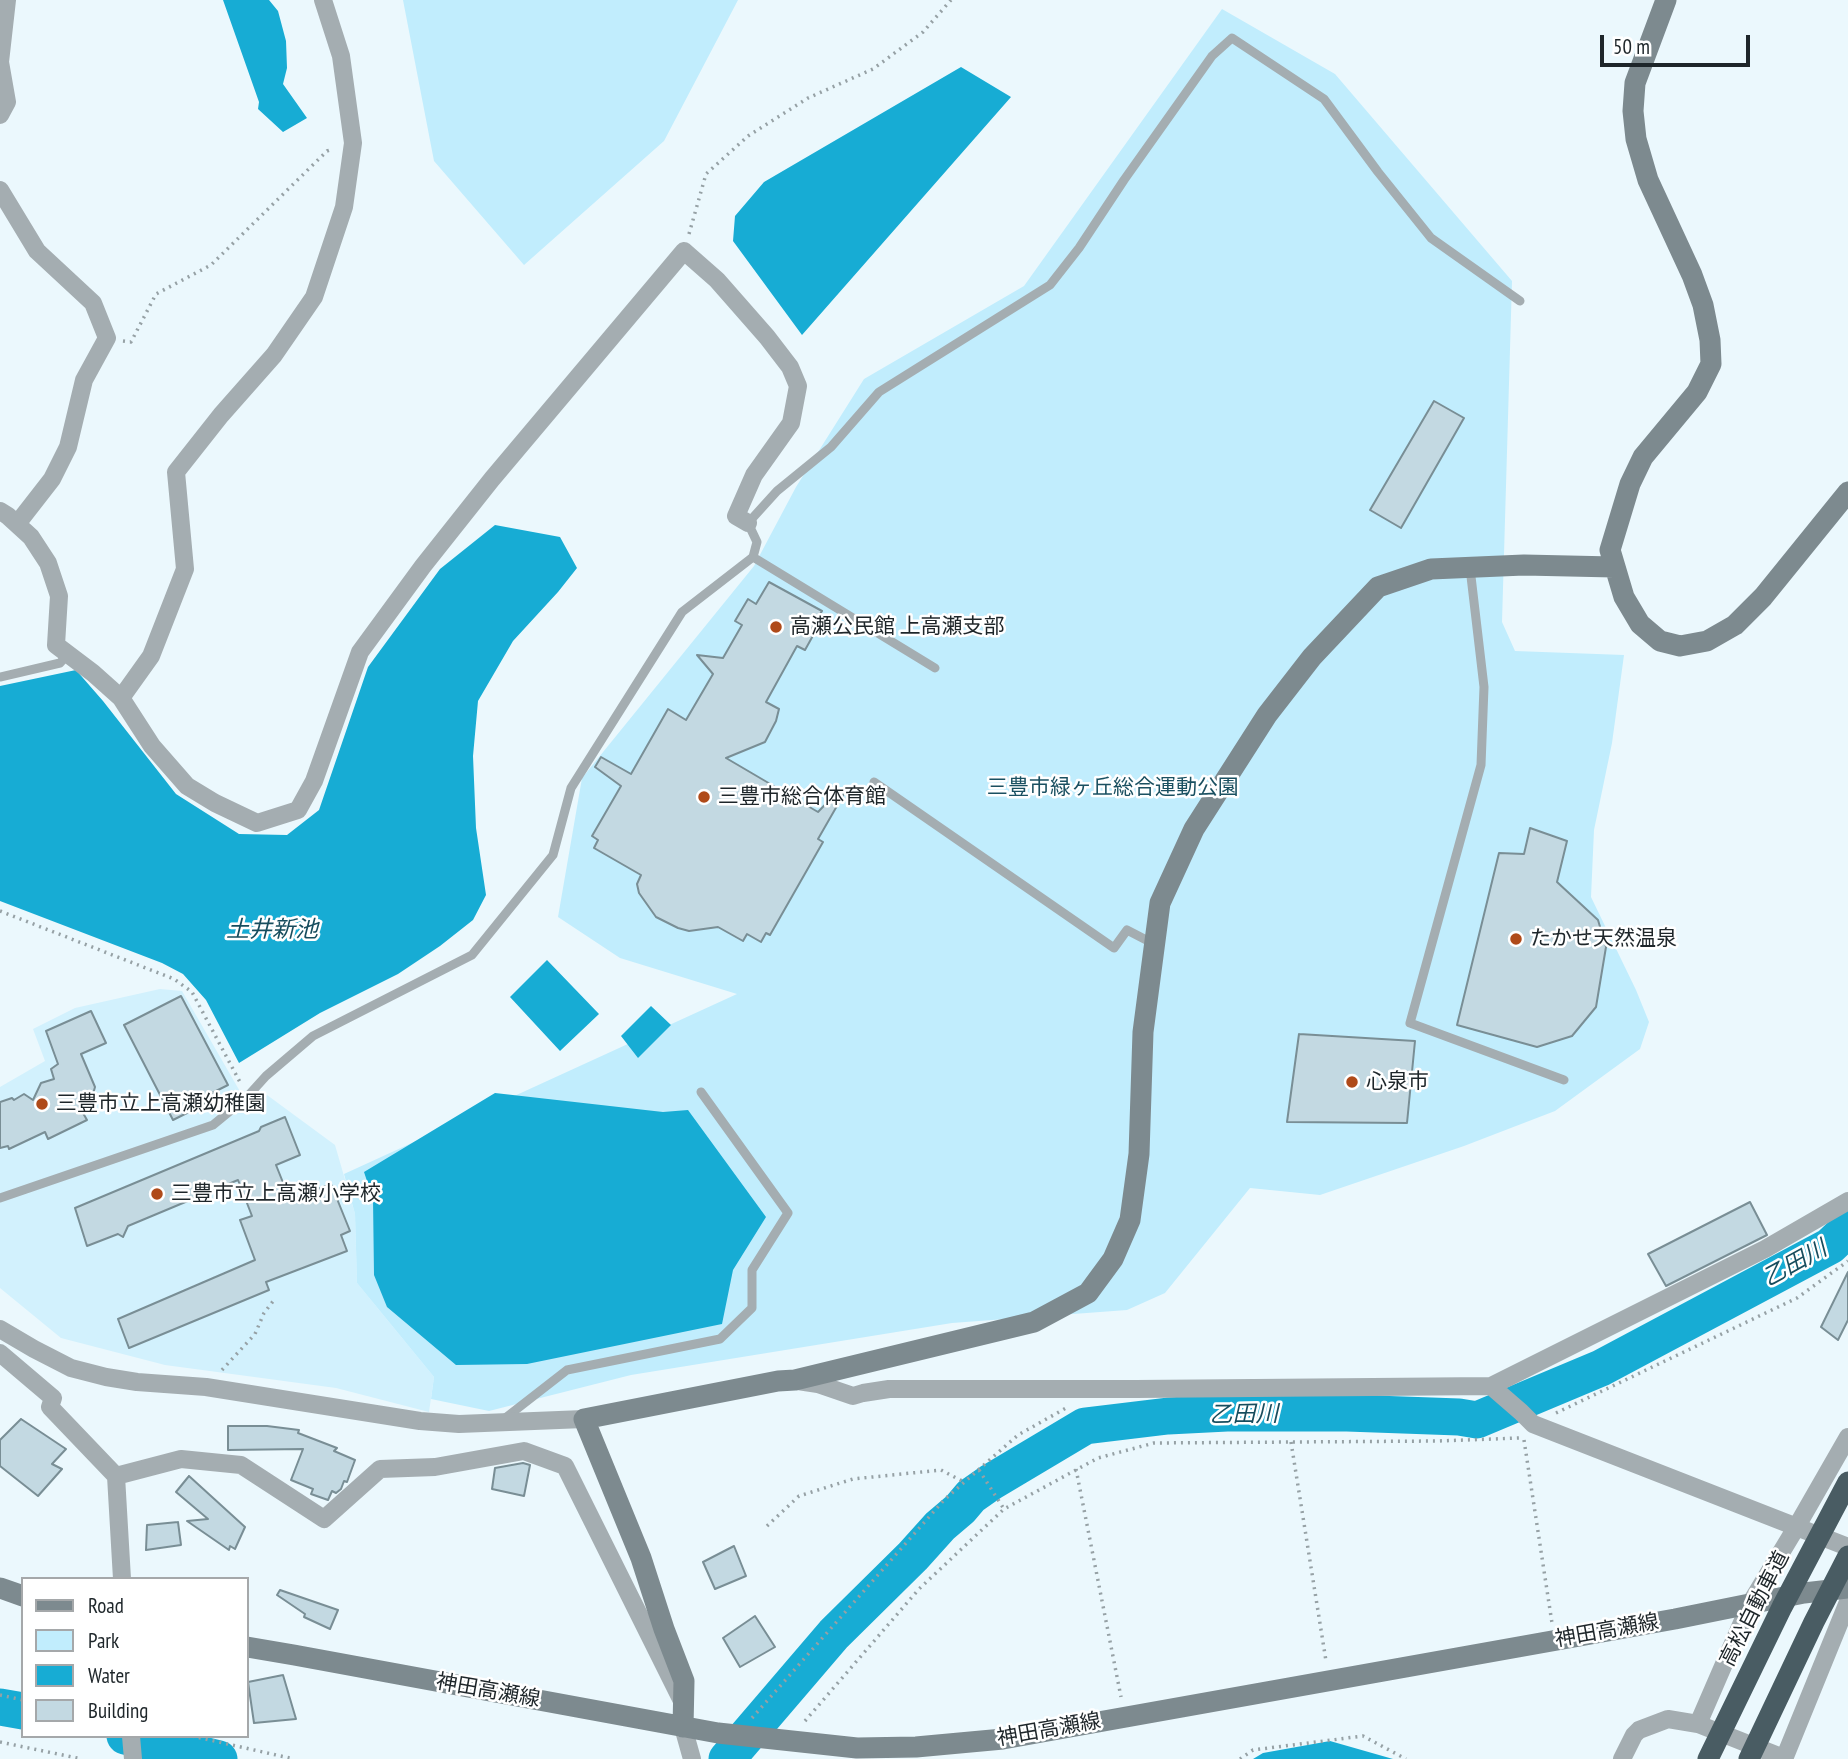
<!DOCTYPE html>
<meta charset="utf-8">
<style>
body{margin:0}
#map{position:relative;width:1848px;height:1759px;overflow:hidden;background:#ebf8fd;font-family:"PT Sans Narrow",sans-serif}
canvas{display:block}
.legend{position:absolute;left:21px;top:1577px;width:228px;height:161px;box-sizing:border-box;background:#fff;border:2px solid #a5a8aa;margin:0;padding:9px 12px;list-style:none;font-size:21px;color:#1e262a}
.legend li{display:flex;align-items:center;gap:14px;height:35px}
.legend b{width:35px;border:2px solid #a5a8aa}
.scale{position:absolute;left:1600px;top:35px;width:150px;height:32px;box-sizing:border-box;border:4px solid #1e262a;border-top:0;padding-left:9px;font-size:21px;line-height:24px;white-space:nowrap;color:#1e262a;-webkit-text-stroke:5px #fff;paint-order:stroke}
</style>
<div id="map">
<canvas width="1848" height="1759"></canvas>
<ul class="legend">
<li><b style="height:9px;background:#7d8a8f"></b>Road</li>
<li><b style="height:19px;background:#c1edfd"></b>Park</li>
<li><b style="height:19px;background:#17acd4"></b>Water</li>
<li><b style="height:19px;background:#c3d9e2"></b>Building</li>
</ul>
<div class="scale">50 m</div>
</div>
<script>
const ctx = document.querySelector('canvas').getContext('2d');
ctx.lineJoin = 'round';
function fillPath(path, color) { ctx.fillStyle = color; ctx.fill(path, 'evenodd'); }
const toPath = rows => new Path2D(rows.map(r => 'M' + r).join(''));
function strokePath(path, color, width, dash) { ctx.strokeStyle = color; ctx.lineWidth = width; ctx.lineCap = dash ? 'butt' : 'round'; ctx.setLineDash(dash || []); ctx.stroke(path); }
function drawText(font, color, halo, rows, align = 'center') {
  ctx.font = font + ' "PT Sans Narrow","Noto Sans JP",sans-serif'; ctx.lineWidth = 5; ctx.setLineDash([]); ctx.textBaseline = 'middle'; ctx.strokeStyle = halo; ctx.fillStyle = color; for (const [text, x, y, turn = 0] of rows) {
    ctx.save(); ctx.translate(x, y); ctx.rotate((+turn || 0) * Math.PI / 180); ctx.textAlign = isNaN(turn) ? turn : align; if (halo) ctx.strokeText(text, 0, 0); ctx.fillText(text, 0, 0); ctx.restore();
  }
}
fillPath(toPath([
 [160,989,182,991,249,1107,267,1095,335,1145,355,1214,357,1283,434,1377,429,1412,336,1388,165,1365,61,1338,0,1288,0,1087,45,1061,33,1029,75,1008]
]), '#d2f1fd');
fillPath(toPath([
 [403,0,738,0,664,141,524,265,434,161],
 [1222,9,1335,74,1512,281,1502,622,1515,651,1624,655,1612,743,1594,830,1591,897,1636,990,1649,1022,1640,1049,1555,1111,1464,1146,1320,1195,1250,1188,1165,1293,1127,1310,952,1323,631,1375,489,1411,431,1399,434,1377,357,1283,355,1214,344,1174,737,994,620,958,558,917,582,778,754,566,796,487,864,379,1024,286]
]), '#c1edfd');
fillPath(toPath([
 [223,0,269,0,278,11,286,41,287,68,283,84,307,118,283,132,258,109,259,102],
 [961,67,1011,97,802,335,733,241,735,216,764,182],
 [495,525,560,537,577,568,558,592,513,641,478,701,473,756,476,828,486,895,473,920,440,946,398,974,320,1013,239,1063,206,1000,183,974,162,963,0,901,0,686,76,670,103,701,176,794,239,834,287,835,319,810,368,667,440,569],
 [547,960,599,1014,560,1051,510,997],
 [651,1006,671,1025,638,1058,621,1036],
 [495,1093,663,1112,688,1110,766,1217,733,1270,722,1324,527,1364,456,1365,387,1307,374,1275,373,1199,364,1172],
 [1330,1741,1393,1759,1253,1759,1263,1753]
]), '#17acd4');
strokePath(toPath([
 [0,1707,23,1711],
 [125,1736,219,1759],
 [727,1759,834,1634,913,1556,940,1526,960,1509,971,1496,991,1482,1085,1426,1168,1416,1227,1413,1347,1413,1459,1417,1477,1420,1601,1368,1830,1246,1848,1229]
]), '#17acd4', 37);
const building = toPath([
 [1434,401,1464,418,1401,528,1370,510,1434,401],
 [769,582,822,611,811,630,815,632,805,650,797,646,766,702,779,709,776,721,765,742,726,758,818,812,841,788,845,792,818,839,823,842,770,935,766,933,761,942,747,934,743,941,718,927,689,931,678,928,656,917,639,893,637,884,641,875,594,848,598,840,592,836,621,786,595,767,601,757,631,774,668,709,686,720,713,674,697,655,723,658,742,625,735,621,748,599,756,604,769,582],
 [1530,828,1567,841,1557,882,1598,920,1606,947,1596,1007,1572,1036,1537,1047,1457,1025,1499,853,1524,854,1530,828],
 [181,996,228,1085,202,1098,205,1104,173,1120,124,1025,181,996],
 [91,1011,106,1043,81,1054,95,1087,91,1101,79,1106,87,1120,48,1139,45,1132,9,1149,8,1146,0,1148,0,1102,12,1098,14,1100,24,1094,33,1100,41,1083,54,1079,51,1069,58,1064,46,1031,91,1011],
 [1299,1034,1415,1041,1407,1123,1287,1122,1299,1034],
 [285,1117,300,1155,276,1165,290,1200,331,1184,350,1231,341,1235,347,1251,266,1282,269,1290,129,1348,118,1319,255,1260,240,1220,252,1216,238,1180,128,1226,123,1237,118,1234,87,1246,75,1208,259,1131,261,1127,285,1117],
 [1750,1202,1767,1235,1666,1286,1648,1254,1750,1202],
 [1848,1272,1848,1320,1838,1340,1821,1327,1848,1272],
 [21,1419,66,1449,52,1464,62,1469,38,1496,0,1466,0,1440,21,1419],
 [228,1426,267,1426,299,1430,298,1433,337,1448,334,1451,355,1460,347,1482,344,1481,341,1489,336,1493,332,1491,328,1500,311,1494,313,1489,291,1480,303,1449,228,1450,228,1426],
 [523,1463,530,1465,524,1496,492,1489,495,1468,523,1463],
 [189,1476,245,1527,235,1549,230,1546,229,1550,187,1521,208,1519,176,1492,189,1476],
 [178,1522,181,1545,146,1550,147,1525,178,1522],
 [734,1546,746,1576,715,1589,703,1562,734,1546],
 [280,1590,338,1610,330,1629,304,1617,305,1614,277,1595,280,1590],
 [755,1616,775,1647,740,1667,723,1638,755,1616],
 [283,1675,296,1719,254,1723,248,1682,283,1675]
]);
fillPath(building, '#c3d9e2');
strokePath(building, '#798e95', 2);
strokePath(toPath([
 [689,234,706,174,748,136,808,98,873,69,923,32,951,0],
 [123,341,131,342,156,294,211,265,327,151,333,149],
 [0,911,174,979,192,992,241,1084],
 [222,1370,255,1334,264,1313,274,1300],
 [1556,1413,1797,1298,1848,1261],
 [1524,1440,1552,1623],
 [1291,1442,1326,1661],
 [1076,1469,1121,1697],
 [979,1470,1004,1509],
 [767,1526,799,1496,853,1479,941,1470,964,1482],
 [0,1695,23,1700],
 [752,1718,944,1500,1018,1435,1066,1408],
 [805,1721,919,1589,1004,1509,1098,1458,1154,1443,1438,1441,1520,1438],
 [192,1736,294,1759],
 [0,1742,82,1759],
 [1240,1759,1253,1750,1363,1736,1406,1759]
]), '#96a1a5', 3.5, [2, 5]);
strokePath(toPath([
 [753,557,935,668],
 [1470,568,1484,687,1481,765,1410,1023,1564,1080],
 [0,677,60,663,68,654],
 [874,782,1114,948,1127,930,1154,944],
 [0,1198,213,1125,247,1097,266,1076,313,1036,472,955,553,855,571,788,682,612,753,557,757,542,748,523,777,491,831,447,879,392,1050,285,1079,248,1124,180,1212,56,1232,38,1324,99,1378,172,1431,238,1520,301],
 [504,1419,567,1370,720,1339,752,1308,752,1270,788,1213,701,1092]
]), '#a4adb1', 9);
strokePath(toPath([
 [0,115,7,102,0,62,7,0],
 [0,190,37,251,93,303,107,338,84,380,68,447,52,479,17,524],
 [0,511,8,516,31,537,48,563,59,596,56,645,93,673,121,698,152,746,187,786,215,803,257,823,298,810,314,781,360,652,423,566,492,479,684,251,717,280,767,337,790,367,798,386,791,423,754,475,736,516,748,523],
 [121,698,151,656,185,569,176,472,221,415,274,355,314,297,344,207,353,143,341,56,323,0],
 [0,1329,34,1349,71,1368,106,1377,137,1382,206,1387,420,1421,459,1424,584,1419],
 [0,1353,53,1398,50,1407,116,1476,122,1579],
 [798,1381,818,1384,853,1396,863,1393,889,1389,1136,1389,1491,1386,1765,1249,1848,1201],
 [1491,1386,1521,1412,1533,1424,1848,1547],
 [116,1476,181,1459,241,1465,324,1519,380,1469,435,1467,524,1451,565,1466,683,1703],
 [1698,1724,1750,1604,1797,1526,1848,1437],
 [683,1727,692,1759],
 [131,1736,133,1759],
 [1622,1759,1634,1735,1639,1730,1668,1719,1698,1724,1784,1758],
 [1784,1759,1848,1602]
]), '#a4adb1', 18);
strokePath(toPath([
 [1666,0,1635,83,1633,111,1636,139,1648,180,1692,275,1703,305,1710,340,1711,364,1697,392,1643,457,1630,484,1610,550,1624,597,1640,624,1660,641,1680,646,1707,641,1735,625,1763,597,1848,492],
 [0,1588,23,1596],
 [247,1647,294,1655,718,1733,857,1748,916,1747,1003,1739,1675,1619,1804,1593,1848,1588],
 [683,1727,684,1681,664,1629,641,1558,584,1419,778,1381,795,1380,1034,1322,1088,1293,1113,1259,1130,1220,1139,1154,1143,1032,1160,903,1194,829,1267,715,1312,657,1378,587,1431,569,1524,565,1614,567]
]), '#7d8a8f', 21);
strokePath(toPath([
 [1708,1759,1782,1607,1848,1482],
 [1749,1759,1814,1622,1848,1556]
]), '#495c63', 21);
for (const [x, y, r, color] of [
 [776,627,7,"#af4a19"],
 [704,797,7,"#af4a19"],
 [1516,939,7,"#af4a19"],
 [1352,1082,7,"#af4a19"],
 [42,1104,7,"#af4a19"],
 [157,1194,7,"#af4a19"]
]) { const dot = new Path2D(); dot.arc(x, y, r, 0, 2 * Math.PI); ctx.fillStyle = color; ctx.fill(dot); strokePath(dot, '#fff', 2.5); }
drawText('21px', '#1e262a', '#fff', [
 ["高瀬公民館 上高瀬支部",790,627],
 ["三豊市総合体育館",718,797],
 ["たかせ天然温泉",1530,939],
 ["心泉市",1366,1082],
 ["三豊市立上高瀬幼稚園",56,1104],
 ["三豊市立上高瀬小学校",171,1194]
], 'left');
drawText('21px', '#1a5061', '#fff', [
 ["三豊市緑ヶ丘総合運動公園",1113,788]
]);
drawText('21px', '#1e262a', '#fff', [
 ["高松自動車道",1755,1609,-63],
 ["神田高瀬線",1607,1631,-10],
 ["神田高瀬線",488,1691,10],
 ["神田高瀬線",1049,1730,-10]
]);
drawText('italic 23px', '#174d5e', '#fff', [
 ["土井新池",272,930],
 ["乙田川",1795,1264,-29],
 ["乙田川",1244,1415,-1]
]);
</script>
